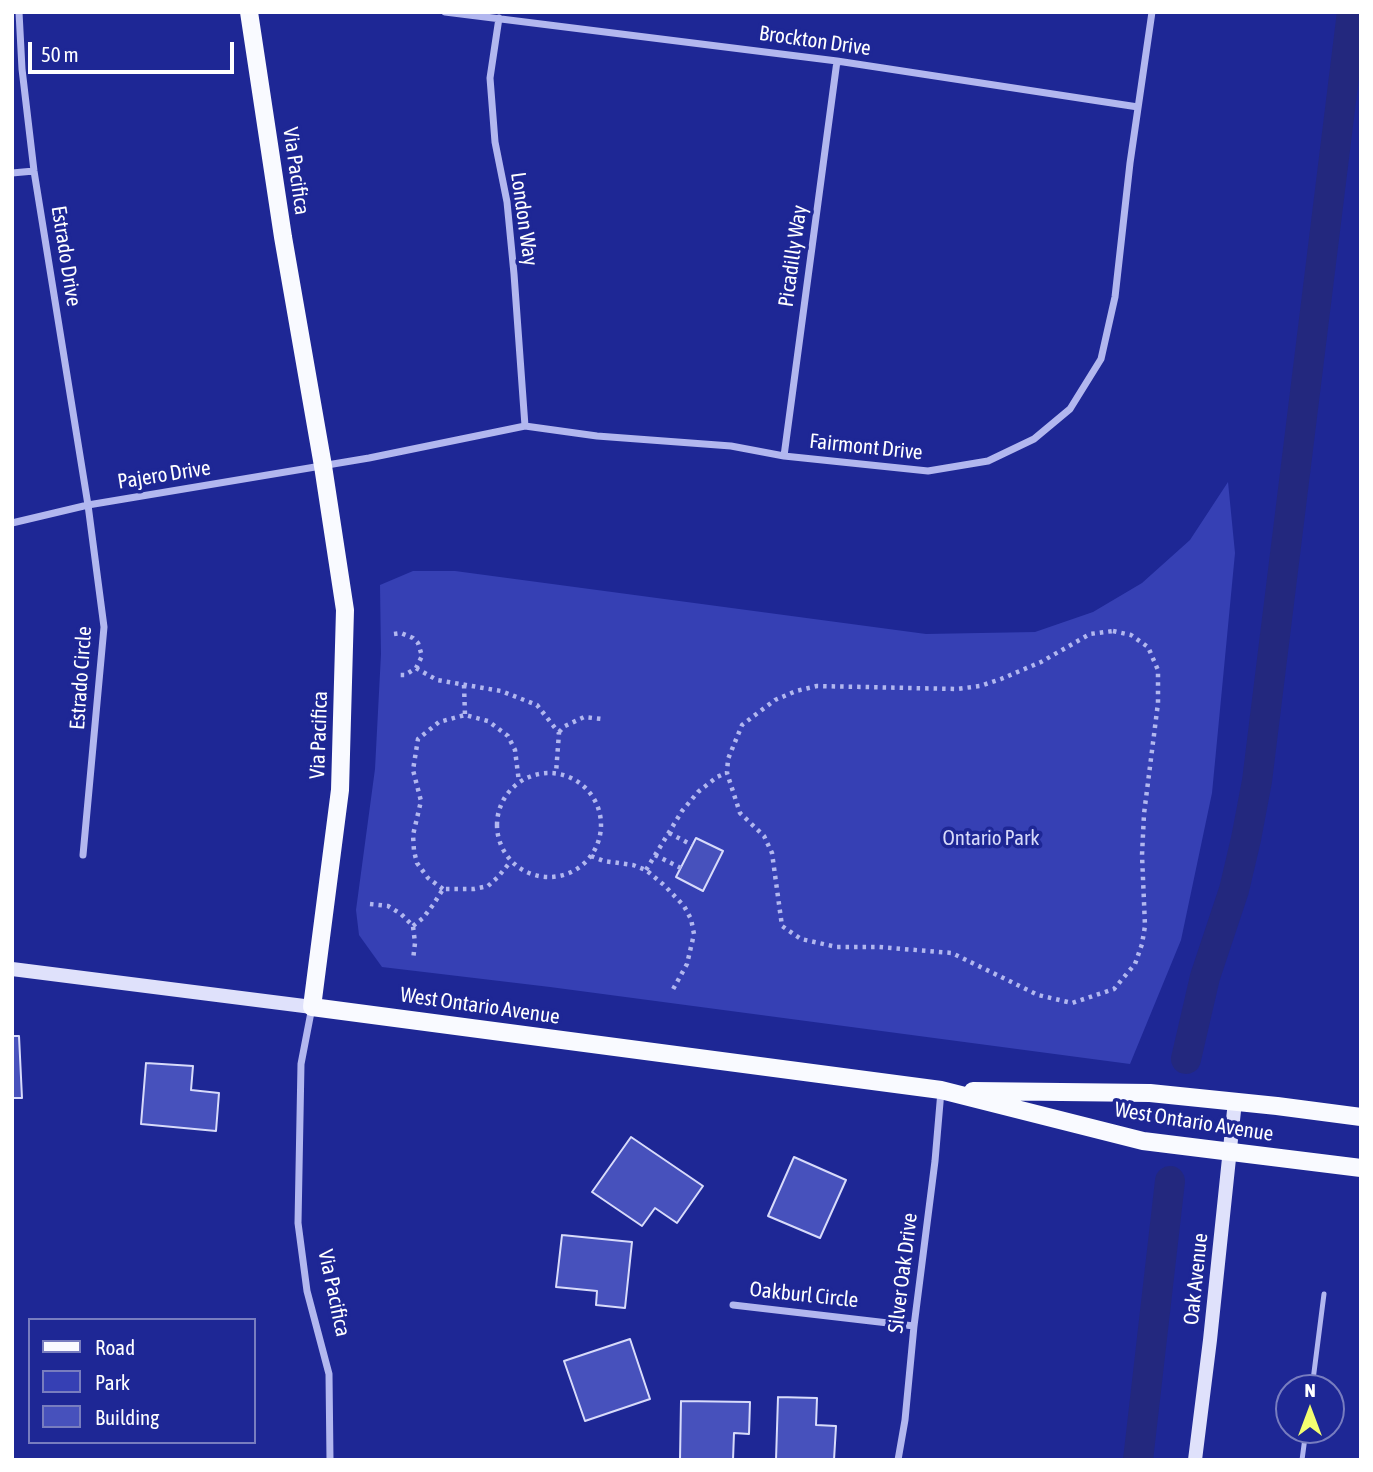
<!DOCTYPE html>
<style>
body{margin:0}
#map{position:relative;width:1373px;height:1472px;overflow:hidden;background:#1e2795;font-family:"Asap Condensed",sans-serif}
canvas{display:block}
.frame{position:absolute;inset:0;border:14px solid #fff;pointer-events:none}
.legend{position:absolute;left:28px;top:1318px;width:228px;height:126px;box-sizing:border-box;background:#1e2795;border:2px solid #787dbf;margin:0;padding:9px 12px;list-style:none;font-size:21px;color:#fff}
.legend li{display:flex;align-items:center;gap:14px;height:35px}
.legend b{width:35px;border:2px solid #787dbf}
.north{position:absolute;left:1275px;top:1374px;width:70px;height:70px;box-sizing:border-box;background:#1e2795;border:2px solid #787dbf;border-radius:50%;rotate:0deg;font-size:19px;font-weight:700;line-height:28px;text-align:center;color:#fff}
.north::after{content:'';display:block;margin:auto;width:24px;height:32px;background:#f3fd71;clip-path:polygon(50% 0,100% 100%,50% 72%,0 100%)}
.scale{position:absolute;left:28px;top:42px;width:206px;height:32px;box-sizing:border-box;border:4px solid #fff;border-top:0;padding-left:9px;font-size:21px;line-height:24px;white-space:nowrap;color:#fff;-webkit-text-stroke:5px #1e2795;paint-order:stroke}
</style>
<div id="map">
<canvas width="1373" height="1472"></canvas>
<div class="frame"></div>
<ul class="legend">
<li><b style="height:9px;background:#f9faff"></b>Road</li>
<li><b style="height:19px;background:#3640b4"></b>Park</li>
<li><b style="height:19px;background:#4751bc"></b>Building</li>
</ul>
<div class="north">N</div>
<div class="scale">50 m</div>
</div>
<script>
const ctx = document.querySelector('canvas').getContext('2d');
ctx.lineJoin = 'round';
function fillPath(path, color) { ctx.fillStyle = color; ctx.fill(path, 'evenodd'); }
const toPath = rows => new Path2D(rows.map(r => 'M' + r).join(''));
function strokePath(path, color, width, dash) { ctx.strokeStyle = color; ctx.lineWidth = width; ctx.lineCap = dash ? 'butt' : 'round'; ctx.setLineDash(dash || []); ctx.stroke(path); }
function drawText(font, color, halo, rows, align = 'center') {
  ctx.font = font + ' "Asap Condensed",sans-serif'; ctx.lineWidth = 7; ctx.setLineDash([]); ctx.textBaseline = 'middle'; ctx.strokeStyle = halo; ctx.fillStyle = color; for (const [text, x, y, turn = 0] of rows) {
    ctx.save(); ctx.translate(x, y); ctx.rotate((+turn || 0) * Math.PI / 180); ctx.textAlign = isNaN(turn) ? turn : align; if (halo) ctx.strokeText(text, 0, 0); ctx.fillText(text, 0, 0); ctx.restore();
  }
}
fillPath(toPath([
 [1228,482,1235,553,1212,793,1181,940,1130,1064,550,987,382,967,359,935,356,910,375,769,381,654,380,585,413,571,455,571,926,634,1035,632,1093,612,1142,583,1190,540]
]), '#3640b4');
strokePath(toPath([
 [1186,1059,1205,977,1234,890,1246,839,1257,781,1352,12],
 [1138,1460,1170,1181]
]), '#23287e', 30);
const building = toPath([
 [696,838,723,851,703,891,676,877,696,838],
 [12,1036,19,1036,22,1098,12,1098,12,1036],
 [146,1063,193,1066,191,1090,219,1093,216,1131,141,1124,146,1063],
 [631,1137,703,1186,677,1223,655,1208,642,1226,592,1192,631,1137],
 [794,1157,846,1180,820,1238,768,1216,794,1157],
 [562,1235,632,1242,625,1308,596,1305,597,1291,556,1287,562,1235],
 [630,1339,650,1399,585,1421,564,1361,630,1339],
 [778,1397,817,1398,816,1425,836,1426,834,1460,776,1460,778,1397],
 [681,1401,750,1402,749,1434,734,1433,733,1460,680,1460,681,1401]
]);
fillPath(building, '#4751bc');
strokePath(building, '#d8dbfa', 2);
strokePath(toPath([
 [1113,631,1131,635,1148,647,1158,670,1158,703,1144,814,1142,855,1145,926,1142,944,1135,964,1114,989,1072,1003,1038,995,952,953,879,947,837,947,801,939,782,926,772,853,764,836,740,813,727,773,728,759,742,725,775,700,796,691,817,686,957,689,980,686,1001,679,1041,662,1090,634,1113,631],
 [394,634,401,633,413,638,418,643,422,656,416,668,405,675,397,675],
 [416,668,437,680,501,691,537,705,559,733,556,773],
 [464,685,465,715],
 [559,732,565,726,584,717,602,719],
 '497 825a52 52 0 1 1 104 0a52 52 0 1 1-104 0Z',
 [669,833,692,845],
 [655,855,681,868],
 [591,856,604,861,633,865,646,870,664,885,684,906,691,919,694,934,687,964,671,993],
 [646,870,682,811,698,792,717,777,726,773],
 [443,889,428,878,417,863,414,851,413,835,421,801,413,770,418,739,439,722,465,715,488,721,508,736,515,750,519,782],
 [370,904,388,906,401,914,413,926,415,943,413,960],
 [413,926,423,918,433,905,443,889,474,889,488,886,498,877,511,861]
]), '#b2b7ef', 4.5, [3.5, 5]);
strokePath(toPath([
 [1312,1388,1324,1294],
 [1302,1460,1306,1430]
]), '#b2b7ef', 5);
strokePath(toPath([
 [19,12,22,69,34,171,88,505,104,627,83,855],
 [445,12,837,61,1138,107],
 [499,18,490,78,495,142,507,202,514,274,525,426],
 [12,173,34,171],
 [784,456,837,61],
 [12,523,88,505,369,458,525,426,597,436,731,446,784,456,928,471,988,461,1034,439,1070,409,1101,359,1115,297,1130,163,1152,12],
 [312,1007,301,1064,298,1223,307,1291,329,1374,330,1460],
 [733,1305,914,1326],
 [898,1460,905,1420,914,1326,935,1161,941,1091]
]), '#b2b7ef', 7);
strokePath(toPath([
 [12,969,312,1007],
 [1195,1460,1210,1340,1235,1101]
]), '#dfe1fb', 14);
strokePath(toPath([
 [249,12,283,237,323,466,345,610,340,790,312,1007,941,1090,1143,1141,1361,1168],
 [973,1091,1150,1093,1277,1106,1361,1117]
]), '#f9faff', 18);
drawText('21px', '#fff', '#1e2795', [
 ["Brockton Drive",815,41,8],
 ["Via Pacifica",296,171,82],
 ["London Way",524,219,82],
 ["Estrado Drive",66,256,81],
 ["Picadilly Way",793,256,-82],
 ["Fairmont Drive",866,447,6],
 ["Pajero Drive",164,475,-9],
 ["Estrado Circle",81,678,-86],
 ["Via Pacifica",319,735,-88],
 ["West Ontario Avenue",480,1006,8],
 ["West Ontario Avenue",1194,1122,9],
 ["Silver Oak Drive",903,1273,-83],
 ["Oak Avenue",1196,1279,-84],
 ["Via Pacifica",334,1293,78],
 ["Oakburl Circle",804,1295,6]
]);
drawText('21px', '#d8dbfa', '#1e2795', [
 ["Ontario Park",991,838]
]);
</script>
